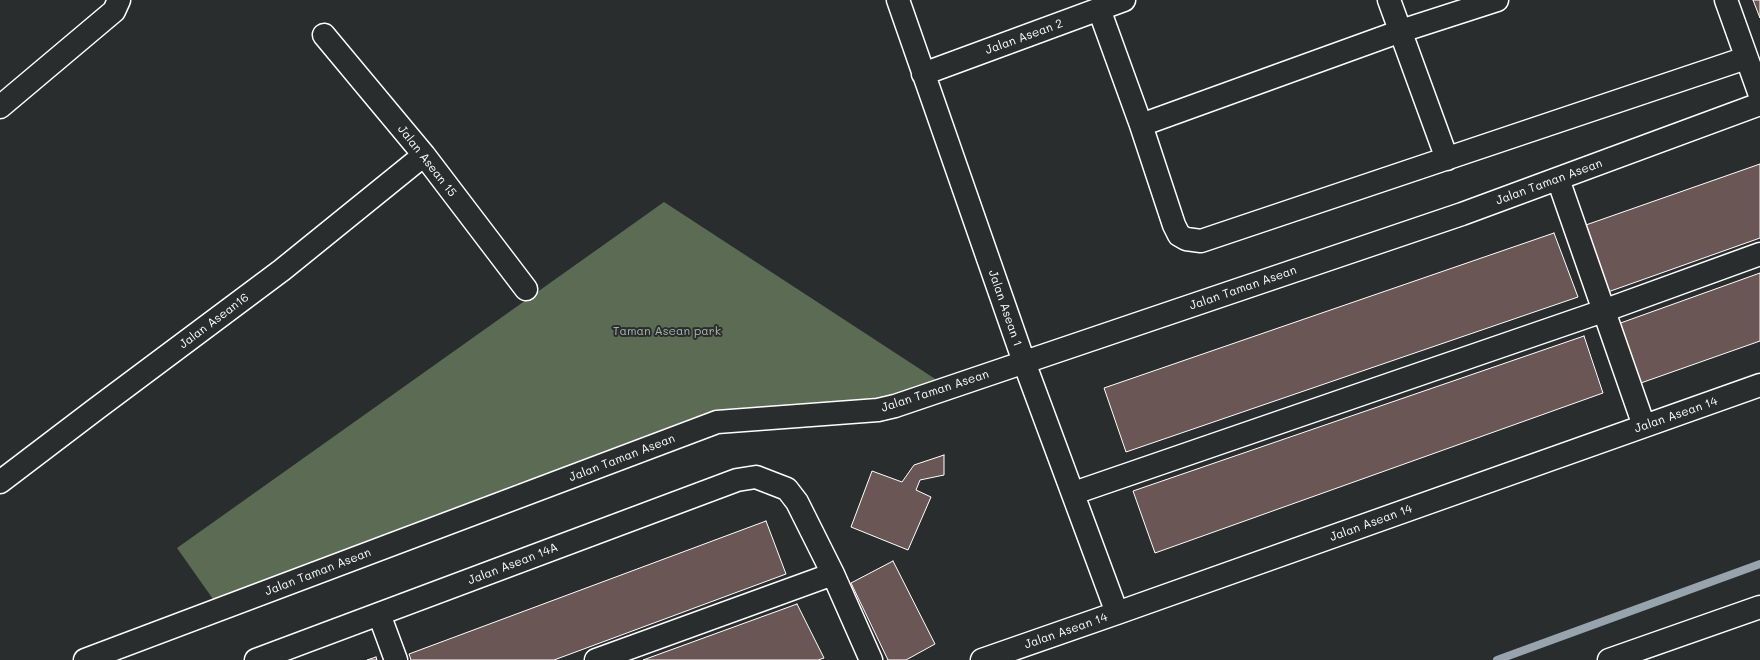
<!DOCTYPE html>
<style>
body{margin:0}
canvas{display:block;background:#2a2d2e}
</style>
<canvas width="1760" height="660"></canvas>
<script>
const ctx = document.querySelector('canvas').getContext('2d');
ctx.lineJoin = 'round';
function fillPath(path, color) { ctx.fillStyle = color; ctx.fill(path, 'evenodd'); }
const toPath = rows => new Path2D(rows.map(r => 'M' + r).join(''));
function strokePath(path, color, width, dash) { ctx.strokeStyle = color; ctx.lineWidth = width; ctx.lineCap = dash ? 'butt' : 'round'; ctx.setLineDash(dash || []); ctx.stroke(path); }
function drawText(font, color, halo, rows, align = 'center') {
  ctx.font = font + ' Mali,sans-serif'; ctx.lineWidth = 4; ctx.setLineDash([]); ctx.textBaseline = 'middle'; ctx.strokeStyle = halo; ctx.fillStyle = color; for (const [text, x, y, turn = 0] of rows) {
    ctx.save(); ctx.translate(x, y); ctx.rotate((+turn || 0) * Math.PI / 180); ctx.textAlign = isNaN(turn) ? turn : align; if (halo) ctx.strokeText(text, 0, 0); ctx.fillText(text, 0, 0); ctx.restore();
  }
}
fillPath(toPath([
 [664,202,949,388,878,410,734,420,220,609,177,548]
]), '#5c6c54');
strokePath(toPath([
 [1497,660,1760,564]
]), '#98a4ad', 8);
const building = toPath([
 [1753,0,1760,0,1760,18,1753,0],
 [1760,164,1760,238,1605,293,1583,226,1760,164],
 [1554,233,1578,297,1126,452,1104,388,1554,233],
 [1760,273,1760,341,1638,384,1615,325,1760,273],
 [1584,336,1603,393,1155,553,1133,491,1584,336],
 [944,455,944,475,920,480,916,490,931,497,908,550,851,527,872,471,902,482,914,465,944,455],
 [766,521,786,574,554,660,411,660,409,654,766,521],
 [893,561,935,644,906,660,888,660,851,583,893,561],
 [797,604,824,658,818,660,643,660,797,604],
 [376,657,377,660,367,660,376,657]
]);
fillPath(building, '#6a5755');
strokePath(building, '#fff', 1);
const minor = toPath([
 [898,0,1024,362,1117,613],
 [1389,0,1447,159],
 [1726,0,1760,95],
 [1099,9,1141,125,1174,225,1179,235,1186,239,1201,241,1746,58],
 [324,35,424,155,526,289],
 [923,74,1124,0],
 [0,107,114,11,119,0],
 [1141,125,1401,31,1497,0],
 [1558,179,1644,426],
 [0,482,96,409,282,270,424,155],
 [1074,493,1603,311,1760,254],
 [379,614,396,660],
 [85,660,717,422,878,410,895,406,1462,214,1760,104],
 [256,660,737,480,756,477,787,489,797,502,833,574,871,660],
 [596,660,833,574],
 [982,660,1117,613,1760,385],
 [1609,660,1760,607]
]);
strokePath(minor, '#fff', 25);
strokePath(minor, '#2a2d2e', 22);
drawText('12px', '#fff', '#2a2d2e', [
 ["Jalan Asean 2",1024,37,-20],
 ["Jalan Asean 15",427,161,52],
 ["Jalan Taman Asean",1549,182,-20],
 ["Jalan Taman Asean",1243,288,-19],
 ["Jalan Asean 1",1005,308,71],
 ["Jalan Asean16",214,321,-37],
 ["Jalan Taman Asean",935,391,-18],
 ["Jalan Asean 14",1676,415,-19],
 ["Jalan Taman Asean",622,458,-21],
 ["Jalan Asean 14",1371,523,-20],
 ["Jalan Asean 14A",513,564,-21],
 ["Jalan Taman Asean",318,572,-21],
 ["Jalan Asean 14",1066,631,-19]
]);
drawText('12px', '#aeb6aa', '#2a2d2e', [
 ["Taman Asean park",667,331]
]);
</script>
